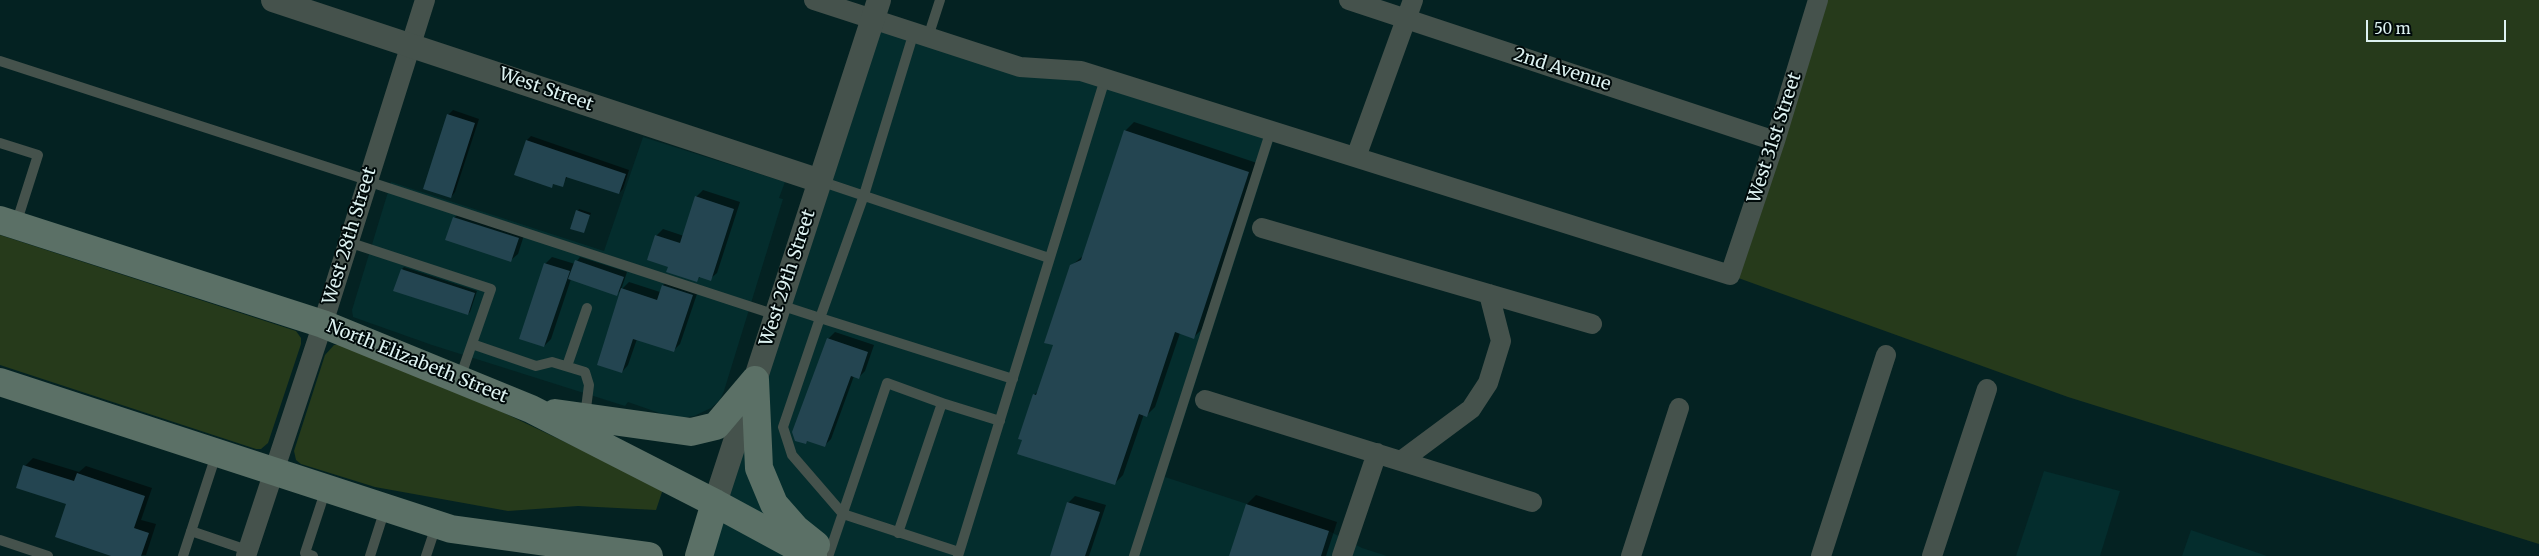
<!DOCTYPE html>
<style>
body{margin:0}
#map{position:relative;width:2539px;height:556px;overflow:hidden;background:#042222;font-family:Merriweather,serif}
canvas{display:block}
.scale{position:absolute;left:2366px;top:20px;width:140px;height:22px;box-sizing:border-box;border:2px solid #ddf2f1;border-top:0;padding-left:6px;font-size:15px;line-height:18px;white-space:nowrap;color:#ddf2f1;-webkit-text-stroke:4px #000a0a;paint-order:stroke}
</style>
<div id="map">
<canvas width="2539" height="556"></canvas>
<div class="scale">50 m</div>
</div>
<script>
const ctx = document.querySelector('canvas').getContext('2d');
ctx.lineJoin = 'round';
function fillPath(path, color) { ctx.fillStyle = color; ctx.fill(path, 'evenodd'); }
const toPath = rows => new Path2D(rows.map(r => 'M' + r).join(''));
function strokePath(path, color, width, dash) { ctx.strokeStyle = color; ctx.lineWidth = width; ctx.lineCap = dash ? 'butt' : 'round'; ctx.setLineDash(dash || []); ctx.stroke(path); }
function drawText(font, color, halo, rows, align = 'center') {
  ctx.font = font + ' Merriweather,serif'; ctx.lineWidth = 4; ctx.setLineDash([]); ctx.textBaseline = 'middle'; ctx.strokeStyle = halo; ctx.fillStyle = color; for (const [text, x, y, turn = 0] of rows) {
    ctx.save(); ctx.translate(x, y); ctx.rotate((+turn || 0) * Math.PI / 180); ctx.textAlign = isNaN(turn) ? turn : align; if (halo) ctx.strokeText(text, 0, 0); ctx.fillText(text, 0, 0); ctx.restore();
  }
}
fillPath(toPath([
 [873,19,1020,67,1081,71,1276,132,1165,477,1329,531,1362,548,1387,556,699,556],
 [643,137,785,182,779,198,783,199,724,391,720,400,711,408,694,416,683,418,668,416,628,402,625,406,432,345,353,317,352,310,391,182,604,251],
 [2044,471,2120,491,2100,556,2016,556],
 [2191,530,2267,556,2182,556]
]), '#042d2d');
fillPath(toPath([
 [1817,0,2539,0,2539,544,2068,397,1730,275],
 [0,235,296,331,301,338,301,344,268,443,261,449,256,449,0,365],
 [334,345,340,345,427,376,663,489,656,510,578,506,508,511,375,487,301,464,296,460,294,451,325,355]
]), '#263a1b');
fillPath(toPath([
 [453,110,479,119,455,192,451,197,448,115],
 [1134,122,1257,163,1202,329,1193,338,1180,333,1155,407,1147,415,1144,414,1123,475,1114,484,1034,395,1039,390,1054,345,1071,266,1084,255,1125,131],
 [531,136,629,170,623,189,619,193,568,176,562,185,555,183,551,186,527,140],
 [703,190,740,202,717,273,710,279,701,276,697,280,669,266,656,236,663,229,684,236,696,197],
 [579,209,591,213,583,232,578,211],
 [461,211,525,232,518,254,511,260,454,218],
 [552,257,575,264,580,257,627,272,621,290,629,282,660,292,663,285,669,279,699,288,680,344,673,351,637,339,628,365,622,372,622,289,617,294,571,279,551,339,544,346,545,264],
 [404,267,477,291,470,312,468,314,402,269],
 [835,332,874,345,865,371,858,378,854,376,831,439,824,446,808,440,805,443,828,339],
 [33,458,79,472,86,466,152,488,141,520,156,524,146,555,115,556,68,503,25,466],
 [1256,495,1337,522,1326,556,1230,556,1247,504],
 [1075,496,1106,505,1089,556,1051,556,1068,503]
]), '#0007');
fillPath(toPath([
 [447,114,475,123,451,198,423,189],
 [1124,130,1249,172,1194,339,1175,332,1147,417,1139,414,1115,485,1017,454,1022,440,1018,439,1033,394,1036,395,1053,345,1044,343,1070,265,1081,260],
 [526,140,626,174,619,194,566,177,563,187,553,184,552,188,514,175],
 [695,196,734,209,711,281,699,277,697,282,666,272,668,267,647,260,655,235,680,243],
 [576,210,590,215,584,233,570,229],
 [453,217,519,238,511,262,445,240],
 [575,260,624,277,617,296,568,279],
 [544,263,570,271,544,347,519,339],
 [401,269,475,293,468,315,393,291],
 [662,285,693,295,674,352,633,339,622,373,597,365,621,288,657,300],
 [827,338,868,352,859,379,851,376,825,447,807,441,806,444,795,441,792,432],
 [23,465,74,481,77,473,145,496,134,528,149,533,141,556,111,556,55,537,66,504,16,488],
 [1067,502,1100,512,1085,556,1050,556],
 [1246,504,1329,531,1321,556,1229,556]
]), '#244551');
strokePath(toPath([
 [914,32,864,195,820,318,1013,379],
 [928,37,940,0],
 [0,61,367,180],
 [0,143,38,155,16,224],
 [367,181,776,315],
 [820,181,1049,258],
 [348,242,491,289,460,378],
 [780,305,820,318,783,427,792,455,843,514,959,552],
 [472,344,536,366,552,362,585,372,589,385,585,416],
 [567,366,587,308],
 [942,403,1000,421],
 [191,531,247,550],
 [0,540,48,556],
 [829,554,887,383,942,403,898,533],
 [183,556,216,455],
 [313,556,305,553,326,489],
 [370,556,385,509],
 [426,556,436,526],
 [958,556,1105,79],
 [1134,556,1271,130]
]), '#45524c', 10);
strokePath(toPath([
 [814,0,1020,67,1081,71,1730,275,1775,141,1818,0],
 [1349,0,1775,141],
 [1356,157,1413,0],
 [1262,228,1592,324],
 [1205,400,1532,502],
 [1401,461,1471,409,1488,383,1501,341,1489,294],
 [246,556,325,317,425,0],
 [1342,556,1377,453],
 [1631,556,1679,408],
 [1821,556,1886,355],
 [1932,556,1987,389]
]), '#45524c', 20);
strokePath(toPath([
 [273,0,820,181],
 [715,503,879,0]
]), '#45524c', 24);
strokePath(toPath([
 [0,220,323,324,531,409,715,503,813,556],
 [755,380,759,468,774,504,796,529,816,545],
 [0,382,451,529,649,556],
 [555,413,691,432,716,426,755,380],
 [699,556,715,503]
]), '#5b7066', 28);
drawText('18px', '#ddf2f1', '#000a0a', [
 ["2nd Avenue",1562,70,18],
 ["West Street",546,90,19],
 ["West 31st Street",1775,138,-72],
 ["West 28th Street",350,236,-73],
 ["West 29th Street",788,278,-72],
 ["North Elizabeth Street",417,362,22]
]);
</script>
